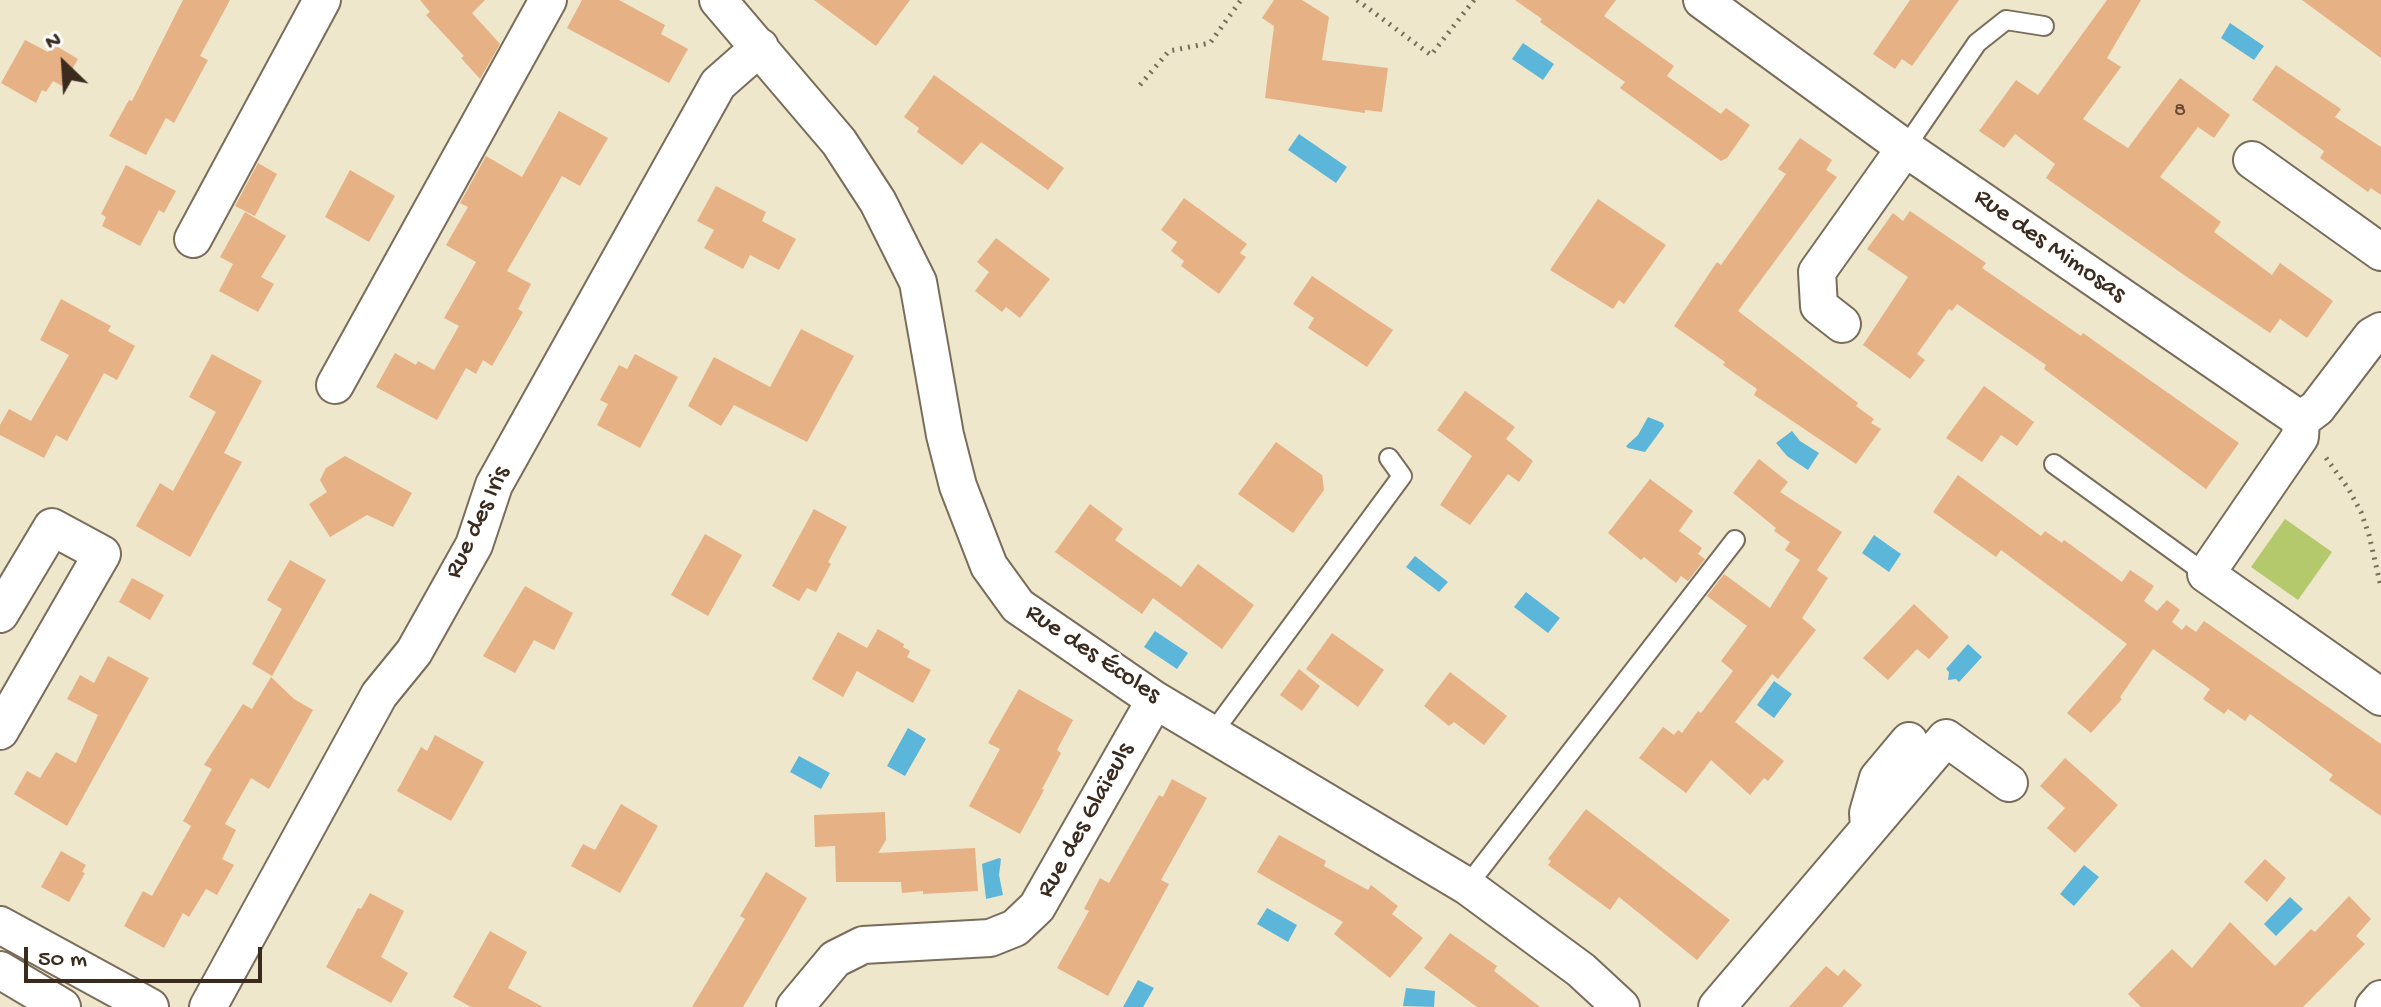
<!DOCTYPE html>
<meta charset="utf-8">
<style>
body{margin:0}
#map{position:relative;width:2381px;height:1007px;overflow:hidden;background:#eee7cc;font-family:"Gochi Hand",sans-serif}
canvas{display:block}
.north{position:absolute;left:24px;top:24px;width:80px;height:80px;-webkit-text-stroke:6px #fff;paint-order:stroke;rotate:335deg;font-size:22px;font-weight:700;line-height:32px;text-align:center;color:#3b2a1e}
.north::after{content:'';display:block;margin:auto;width:28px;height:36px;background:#3b2a1e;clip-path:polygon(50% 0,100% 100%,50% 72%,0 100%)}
.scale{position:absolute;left:24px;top:947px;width:238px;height:36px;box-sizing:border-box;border:4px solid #3b2a1e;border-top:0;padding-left:10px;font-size:24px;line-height:28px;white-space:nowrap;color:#3b2a1e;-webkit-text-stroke:6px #fff;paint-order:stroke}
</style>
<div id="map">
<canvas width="2381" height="1007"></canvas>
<div class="north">N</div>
<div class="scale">50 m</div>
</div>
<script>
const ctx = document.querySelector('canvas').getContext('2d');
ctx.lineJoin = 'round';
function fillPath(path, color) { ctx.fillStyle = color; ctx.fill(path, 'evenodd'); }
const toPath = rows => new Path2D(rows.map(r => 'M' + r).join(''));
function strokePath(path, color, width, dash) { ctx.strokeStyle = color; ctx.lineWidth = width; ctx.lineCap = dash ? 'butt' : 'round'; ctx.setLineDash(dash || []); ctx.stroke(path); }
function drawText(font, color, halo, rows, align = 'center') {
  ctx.font = font + ' "Gochi Hand",sans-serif'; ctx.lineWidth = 6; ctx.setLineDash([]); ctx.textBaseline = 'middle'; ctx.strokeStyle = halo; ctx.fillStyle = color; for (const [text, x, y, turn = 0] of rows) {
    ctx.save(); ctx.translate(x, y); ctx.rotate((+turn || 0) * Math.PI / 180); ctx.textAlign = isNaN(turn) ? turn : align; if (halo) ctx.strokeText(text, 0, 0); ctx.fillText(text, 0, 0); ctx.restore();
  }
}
fillPath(toPath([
 [2285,519,2332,552,2298,600,2251,567]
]), '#b4c86c');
fillPath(toPath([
 [2230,23,2264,46,2254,60,2221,38],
 [1523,43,1554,64,1543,80,1512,59],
 [1299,134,1347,167,1336,183,1288,150],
 [1648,417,1663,423,1664,426,1645,452,1628,448,1626,446,1638,435],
 [1792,431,1800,441,1819,453,1808,470,1787,456,1776,443],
 [1874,535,1901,554,1889,572,1862,553],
 [1415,556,1448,582,1439,592,1406,567],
 [1526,592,1560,618,1548,633,1514,607],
 [1155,631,1188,653,1177,669,1144,647],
 [1968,644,1982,657,1959,682,1956,679,1948,680,1949,672,1946,669],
 [1774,681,1792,694,1774,718,1757,705],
 [908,728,926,739,905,776,887,766],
 [799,756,830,773,821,789,790,772],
 [999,858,1001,859,999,875,1003,895,986,899,982,864],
 [2084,865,2099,877,2074,906,2060,894],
 [2290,897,2303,909,2276,936,2264,924],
 [1267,908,1297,925,1288,942,1257,924],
 [1138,980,1154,988,1143,1007,1123,1007],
 [1406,988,1435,991,1434,1007,1403,1006]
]), '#5bb6d9');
fillPath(toPath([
 [183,0,230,0,200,56,208,60,174,123,166,118,146,155,109,136,129,100,132,101],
 [420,0,485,0,472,13,500,44,480,79,461,58,464,56,426,15,430,12],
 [582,0,619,0,665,25,661,34,688,49,669,83,567,28],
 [814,0,910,0,876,46],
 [1274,0,1302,0,1329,17,1322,60,1388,68,1382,112,1365,110,1365,113,1265,98,1274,26,1262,18],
 [1515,0,1616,0,1604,16,1674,66,1667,76,1721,114,1726,108,1750,125,1727,158,1721,161,1620,88,1625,82,1540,22,1542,19],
 [1910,0,1959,0,1912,66,1902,59,1895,69,1873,54],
 [2107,0,2141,0,2107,58,2121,67,2083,119,2128,148,2180,78,2230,115,2214,138,2198,127,2160,177,2221,222,2214,232,2272,275,2280,263,2333,301,2307,338,2280,319,2270,333,2184,275,2046,178,2055,164,2015,134,2004,148,1979,131,2016,80,2038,95],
 [2302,0,2381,0,2381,58],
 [25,40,48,52,53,44,78,59,62,86,53,81,46,92,42,90,36,103,1,83],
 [2276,65,2341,109,2335,117,2381,147,2381,195,2371,188,2368,192,2320,158,2324,151,2252,100],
 [934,75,1064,168,1048,190,981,142,962,165,917,132,919,128,904,117],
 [559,111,608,138,580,186,562,176,507,271,531,284,518,309,523,312,492,366,483,360,476,374,466,368,437,420,376,387,395,353,416,365,418,361,434,370,459,326,444,318,476,262,446,245,468,207,460,203,486,156,522,177],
 [1800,138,1832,160,1826,170,1837,177,1738,311,1858,403,1856,406,1874,419,1871,423,1881,429,1856,464,1754,395,1757,389,1723,365,1725,362,1674,326,1717,262,1721,265,1786,174,1778,169],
 [258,163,277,174,255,216,235,206],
 [126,165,176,191,164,213,159,210,140,246,102,226,106,217,101,214],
 [350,170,395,196,369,242,325,217],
 [716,186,766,212,762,221,796,239,779,270,750,255,743,269,704,248,714,230,697,221],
 [1184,198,1247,244,1240,253,1246,257,1219,294,1181,266,1184,261,1171,251,1177,242,1161,230],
 [1598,199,1666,245,1624,304,1619,300,1613,309,1550,270],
 [1910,211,1986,263,1982,268,2081,336,2083,333,2239,443,2206,489,2044,369,2046,365,1957,304,1952,311,1949,309,1917,354,1925,360,1910,379,1863,345,1908,277,1867,249,1893,213,1903,221],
 [245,212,286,236,261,277,274,284,258,312,219,291,233,264,220,257],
 [996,238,1050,279,1020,318,1006,307,1002,312,975,291,989,272,977,262],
 [1312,276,1393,330,1367,367,1308,328,1314,318,1293,304],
 [61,299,111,326,108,331,135,346,117,380,104,373,67,441,56,435,44,458,0,435,0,425,9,409,31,421,69,355,40,340],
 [801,329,854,356,807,442,734,405,721,426,688,406,714,357,770,387],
 [212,354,262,381,224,453,242,462,190,557,136,526,160,483,173,491,216,412,189,397],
 [635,354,678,377,640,448,597,425,608,404,600,400,619,365,627,369],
 [1984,386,2034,422,2017,446,2001,435,1982,462,1946,438],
 [1465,391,1515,427,1506,439,1533,461,1519,482,1508,474,1470,525,1440,505,1472,456,1437,430],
 [1276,442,1322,475,1324,490,1293,533,1238,494],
 [345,456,412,493,393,527,367,515,330,537,309,504,327,492,320,480,326,468],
 [1759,459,1788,482,1780,492,1842,532,1817,570,1828,578,1802,618,1816,630,1778,679,1772,674,1735,722,1784,761,1768,781,1764,778,1750,795,1711,760,1686,793,1639,758,1663,727,1674,735,1678,730,1682,733,1698,711,1701,713,1733,671,1721,661,1747,626,1707,596,1724,574,1770,608,1800,560,1785,550,1790,542,1774,531,1776,528,1733,493],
 [1958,475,2041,536,2045,531,2062,543,2064,540,2122,582,2130,570,2154,586,2144,601,2157,611,2167,600,2180,610,2172,622,2182,630,2186,625,2196,632,2204,621,2381,744,2381,816,2329,780,2333,775,2250,714,2245,721,2228,709,2224,714,2203,699,2210,689,2153,649,2120,697,2122,699,2091,733,2067,713,2127,644,2001,550,1996,557,1933,512],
 [1650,479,1693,511,1679,531,1702,548,1698,554,1705,559,1688,581,1681,576,1676,583,1644,557,1641,560,1608,533],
 [1090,504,1123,529,1115,540,1181,587,1198,564,1254,605,1222,649,1153,598,1142,614,1055,552],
 [814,509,847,527,828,562,831,564,816,592,807,588,799,601,772,586],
 [705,534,742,555,708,616,671,595],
 [290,560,326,580,272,676,252,664,282,609,267,600],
 [132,578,164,595,150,620,119,602],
 [525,586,573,613,554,650,534,640,515,673,483,656],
 [1914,604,1949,637,1929,659,1917,649,1888,680,1863,658],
 [878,629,904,644,903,647,910,651,907,657,931,670,913,703,857,671,843,697,812,679,838,632,867,648],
 [1332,633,1384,670,1358,707,1306,669],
 [108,656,149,678,67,826,14,794,27,771,40,778,56,752,76,763,98,715,67,699,80,675,94,683],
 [1299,669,1320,686,1302,711,1280,695],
 [1450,672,1507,716,1484,745,1454,722,1449,726,1424,706],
 [271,677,294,699,313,710,269,789,251,778,225,824,236,830,222,859,234,865,217,895,206,889,189,917,183,913,164,948,124,926,143,891,152,896,191,826,183,821,212,769,204,765,243,704,252,709],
 [1019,689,1073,720,1057,750,1061,753,1042,789,1044,790,1020,834,969,806,1000,749,988,743],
 [435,735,484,762,451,821,397,791,421,747,427,751],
 [2065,758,2118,805,2075,853,2047,828,2065,808,2040,786],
 [1172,779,1207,798,1161,880,1169,884,1108,996,1057,968,1089,911,1084,909,1100,878,1109,883,1159,795,1163,797],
 [621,804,658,826,620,893,571,866,583,844,595,850],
 [1586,809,1730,920,1697,960,1619,897,1610,910,1548,865,1551,861,1548,859],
 [885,812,886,840,878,853,975,848,978,891,923,894,923,891,902,893,901,882,836,882,835,846,815,847,814,815],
 [1279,835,1326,861,1324,866,1368,890,1371,885,1398,906,1392,914,1423,938,1390,978,1334,934,1343,922,1257,872],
 [61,851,86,865,82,872,85,873,69,902,41,887],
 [2265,859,2286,878,2267,902,2244,882],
 [766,872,807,898,743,1007,692,1007,745,919,740,916],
 [370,893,404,911,381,957,408,973,391,1003,326,967,358,908,361,909],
 [2349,896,2371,919,2356,936,2365,944,2303,1007,2141,1007,2128,994,2172,949,2192,968,2230,922,2275,966,2311,929,2315,932],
 [490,931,527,952,508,988,543,1007,471,1007,453,997],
 [1450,933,1497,966,1494,971,1540,1007,1477,1007,1424,968],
 [1826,966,1838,976,1844,969,1862,985,1842,1007,1789,1007]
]), '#e6b184');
const lane = toPath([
 [1905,148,1977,43,2006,20,2044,26],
 [2054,464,2206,574],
 [1211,735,1402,476,1389,458],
 [1467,886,1735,540]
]);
const street = toPath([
 [718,0,839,142,878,202,918,282,945,435,958,486,989,566,1018,606,1155,700,1467,886,1581,970,1621,1007],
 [1702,0,1905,148,2301,420,2317,408,2372,336,2381,331],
 [2252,160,2381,252],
 [193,239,322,0],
 [1842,324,1819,306,1817,272,1905,148],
 [335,385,548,0],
 [2301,420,2300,437,2206,574,2381,697],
 [0,614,52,527,102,554,0,731],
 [1869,827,1868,813,1878,778,1909,741],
 [0,925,150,1007],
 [0,970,62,1007],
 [208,1007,379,695,414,652,474,545,494,485,718,84,760,47],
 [795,1007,835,959,863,945,990,938,1015,928,1037,907,1155,700],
 [1717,1007,1946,738,2009,783],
 [2374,1007,2381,999]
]);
strokePath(lane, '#7a6c5b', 22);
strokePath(street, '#7a6c5b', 40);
strokePath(toPath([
 [1357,0,1431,55,1474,0],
 [1140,85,1169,51,1210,43,1241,0],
 [2326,458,2348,488,2361,512,2369,535,2381,587]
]), '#7a6c5b', 5, [2, 6]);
strokePath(lane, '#fff', 18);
strokePath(street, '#fff', 36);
drawText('22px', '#664c38', null, [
 ["8",2180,112]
]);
drawText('26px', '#3b2a1e', '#fff', [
 ["Rue des Mimosas",2049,247,35],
 ["Rue des Iris",479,523,-65],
 ["Rue des Écoles",1092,655,34],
 ["Rue des Glaïeuls",1087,821,-61]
]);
</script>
